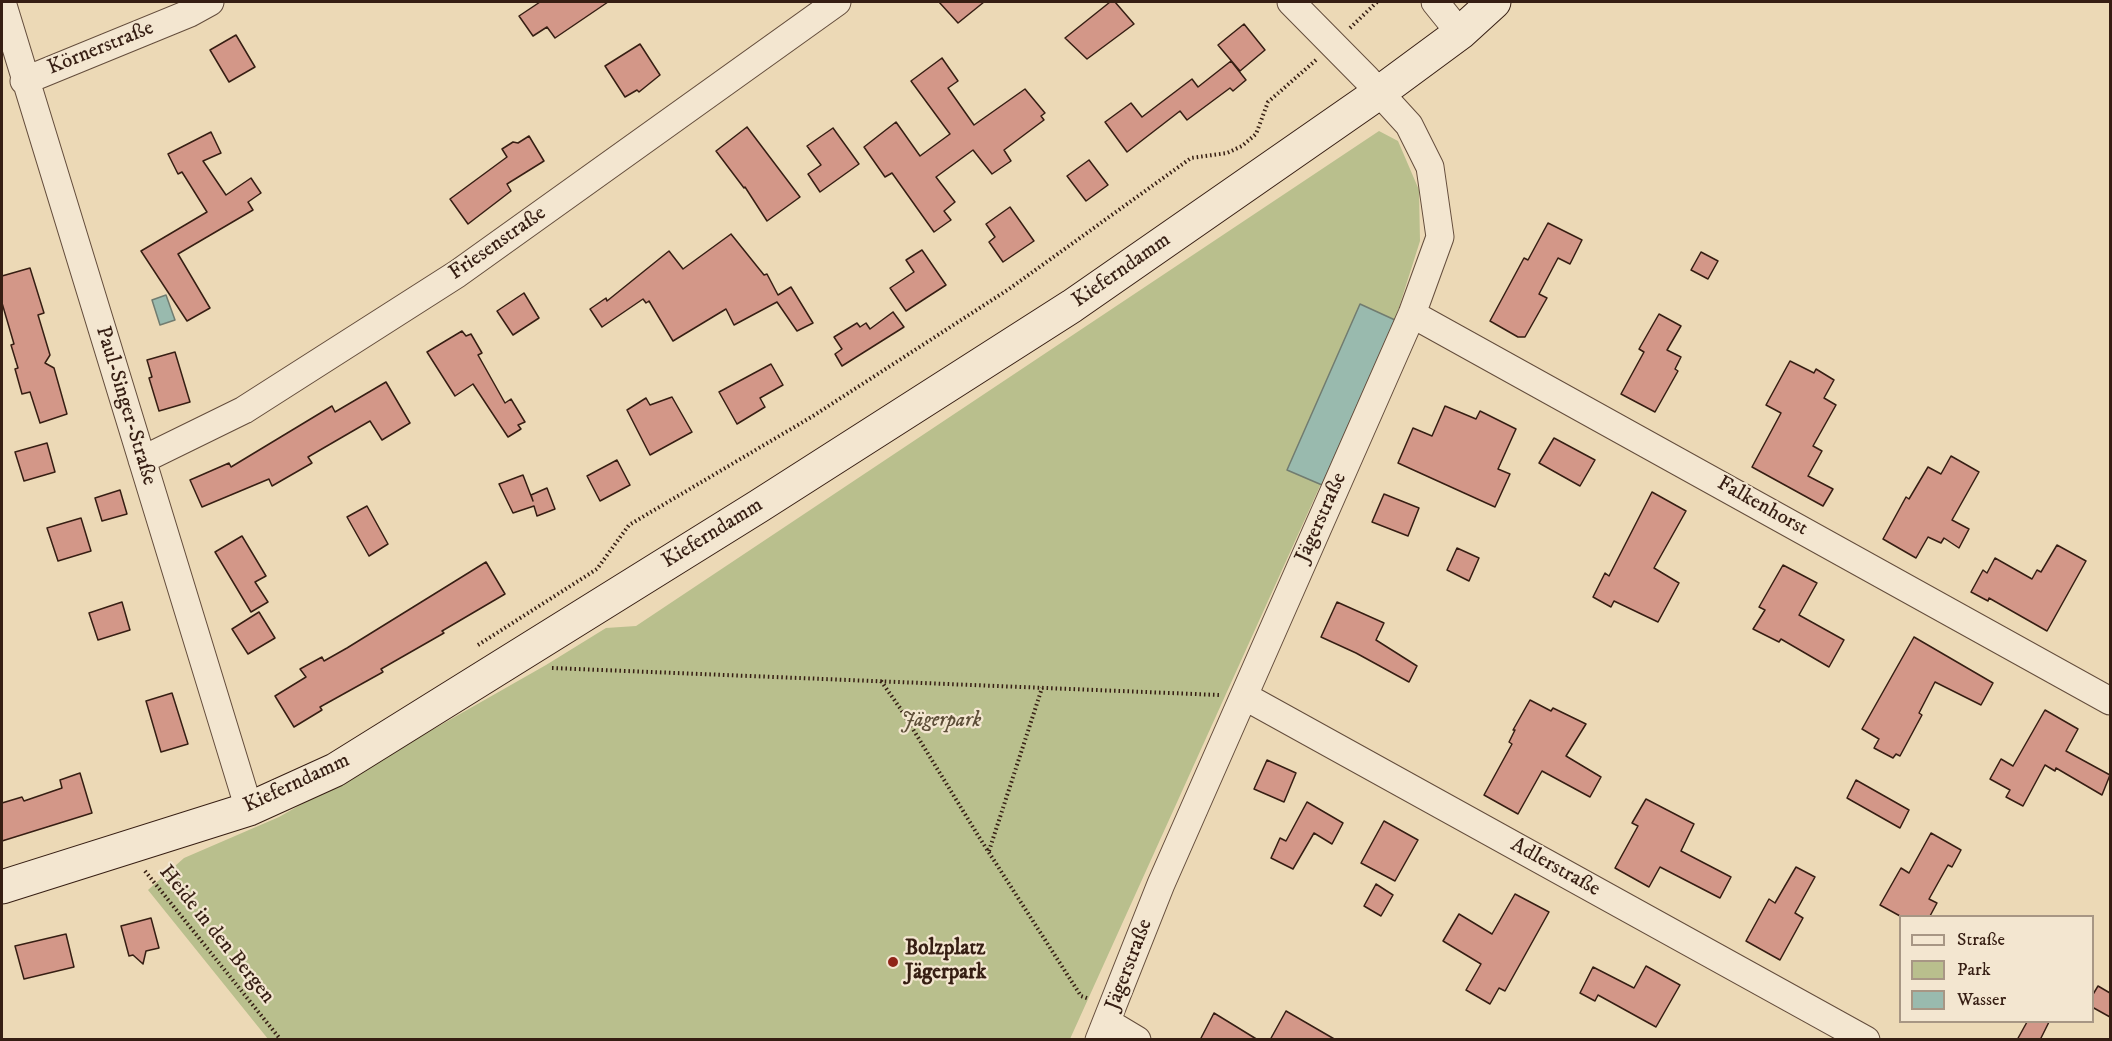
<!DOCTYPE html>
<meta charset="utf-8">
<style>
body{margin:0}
#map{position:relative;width:2112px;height:1041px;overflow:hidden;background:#ecd9b6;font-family:"IM FELL DW Pica",serif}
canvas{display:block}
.frame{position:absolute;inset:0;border:3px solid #361e13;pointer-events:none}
.legend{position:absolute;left:1899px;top:915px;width:195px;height:108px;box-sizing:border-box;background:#f3e6d0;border:2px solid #a79684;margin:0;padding:8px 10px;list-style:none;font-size:18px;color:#361e13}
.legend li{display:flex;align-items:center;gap:12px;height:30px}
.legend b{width:30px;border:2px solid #a79684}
</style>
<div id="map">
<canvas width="2112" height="1041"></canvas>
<div class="frame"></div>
<ul class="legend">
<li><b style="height:8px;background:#f3e6d0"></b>Straße</li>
<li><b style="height:16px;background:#b9bf8d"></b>Park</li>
<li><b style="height:16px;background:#99baae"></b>Wasser</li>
</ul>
</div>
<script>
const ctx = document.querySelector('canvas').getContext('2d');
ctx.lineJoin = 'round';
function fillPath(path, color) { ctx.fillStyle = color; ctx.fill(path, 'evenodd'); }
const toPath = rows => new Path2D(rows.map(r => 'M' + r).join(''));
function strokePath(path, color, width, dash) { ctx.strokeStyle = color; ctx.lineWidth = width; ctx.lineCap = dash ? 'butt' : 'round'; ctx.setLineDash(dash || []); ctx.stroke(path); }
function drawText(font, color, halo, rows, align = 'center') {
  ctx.font = font + ' "IM FELL DW Pica",serif'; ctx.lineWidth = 4.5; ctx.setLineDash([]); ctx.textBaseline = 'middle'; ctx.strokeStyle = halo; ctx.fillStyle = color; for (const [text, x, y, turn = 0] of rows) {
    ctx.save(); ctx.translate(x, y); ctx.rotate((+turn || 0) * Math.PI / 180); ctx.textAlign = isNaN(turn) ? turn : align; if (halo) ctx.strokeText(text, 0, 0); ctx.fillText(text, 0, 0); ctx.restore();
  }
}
fillPath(toPath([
 [1379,131,1398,141,1419,190,1420,241,1395,320,1070,1039,268,1039,148,890,184,858,279,817,546,665,606,628,636,626]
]), '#b9bf8d');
const water = toPath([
 [166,295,175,320,160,325,152,300,166,295],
 [1360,304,1395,320,1322,485,1287,470,1360,304]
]);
fillPath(water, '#99baae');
strokePath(water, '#717c70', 1.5);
const building = toPath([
 [540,2,608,2,555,38,547,27,533,36,519,16,540,2],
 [939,2,984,2,958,23,939,2],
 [1110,2,1115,2,1134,24,1087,59,1065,38,1110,2],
 [1244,24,1265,50,1240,71,1218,45,1244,24],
 [236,35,255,67,229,82,210,50,236,35],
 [640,44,660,75,639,92,637,90,625,97,605,66,640,44],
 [942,58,958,81,948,88,974,125,1025,89,1045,113,1041,116,1044,120,1004,150,1011,161,992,174,973,150,936,177,955,202,944,211,951,220,934,232,892,173,885,177,864,147,896,122,920,156,950,134,911,81,942,58],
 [1231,61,1246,80,1233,91,1230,88,1187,120,1180,111,1127,152,1105,122,1131,103,1142,117,1192,79,1198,87,1231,61],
 [747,127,800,197,767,221,745,187,744,188,716,151,747,127],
 [833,128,859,164,820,192,808,174,821,165,807,146,833,128],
 [211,132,221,153,203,161,226,195,251,178,261,193,248,202,253,210,178,254,210,308,187,321,141,251,207,212,182,172,178,174,168,154,211,132],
 [529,136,544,161,507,184,511,191,468,224,450,199,507,157,502,149,513,142,518,143,529,136],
 [1089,160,1108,185,1086,201,1067,176,1089,160],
 [1010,207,1034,241,1003,262,989,242,995,237,986,224,1010,207],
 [1548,223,1582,240,1570,264,1558,258,1539,294,1547,298,1525,337,1518,337,1490,321,1524,258,1528,260,1548,223],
 [731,234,764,275,767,274,778,295,791,287,813,323,797,331,777,302,734,325,726,309,673,341,649,301,646,303,643,299,602,327,590,309,606,298,607,301,669,251,683,269,731,234],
 [922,250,946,285,906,311,890,288,914,272,906,260,922,250],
 [1701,252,1718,261,1708,279,1691,270,1701,252],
 [30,268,44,313,38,315,50,355,45,363,54,368,67,414,40,423,30,392,22,394,15,369,18,368,11,345,14,344,2,303,2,276,30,268],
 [524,293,539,318,513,335,497,311,524,293],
 [893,312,904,327,842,366,835,354,842,349,834,337,857,323,860,327,866,323,870,329,893,312],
 [1659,314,1681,326,1667,350,1681,357,1675,369,1678,371,1655,412,1621,394,1644,352,1639,349,1659,314],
 [462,331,466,336,471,334,482,353,478,355,505,403,511,399,525,422,518,425,521,429,508,437,473,384,455,396,427,352,462,331],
 [175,352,190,402,159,411,149,378,152,377,147,360,175,352],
 [1790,361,1814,373,1816,369,1834,380,1824,398,1836,405,1813,446,1822,451,1808,476,1833,489,1823,506,1752,467,1781,413,1766,405,1790,361],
 [771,364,783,385,760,398,765,407,737,424,719,392,771,364],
 [386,382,410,423,382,440,370,421,308,457,312,463,272,486,269,479,202,507,190,480,229,463,231,467,332,406,335,412,386,382],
 [672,397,692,432,650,455,627,410,646,398,650,405,672,397],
 [1445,406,1476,419,1480,411,1516,429,1498,469,1510,474,1495,507,1398,463,1413,428,1432,436,1445,406],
 [1554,438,1595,460,1580,486,1539,463,1554,438],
 [47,443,55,472,24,481,15,452,47,443],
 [1951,456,1979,472,1952,520,1969,529,1959,548,1944,538,1941,543,1928,537,1916,558,1883,539,1906,497,1909,499,1928,467,1941,474,1951,456],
 [617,460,630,485,600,501,587,476,617,460],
 [523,475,533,501,531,495,547,488,555,509,537,516,534,506,513,513,499,484,523,475],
 [120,490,127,514,102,521,95,498,120,490],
 [1652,492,1686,511,1654,568,1679,583,1658,622,1614,601,1611,607,1593,597,1605,573,1609,576,1652,492],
 [1384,494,1419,508,1408,536,1372,522,1384,494],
 [367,506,388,544,369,556,347,517,367,506],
 [81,518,91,551,58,561,47,528,81,518],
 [242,536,266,576,255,582,268,602,251,612,215,552,242,536],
 [2057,545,2086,561,2047,631,1989,598,1988,601,1971,592,1983,570,1987,573,1995,558,2032,579,2037,570,2041,572,2057,545],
 [1457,548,1479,558,1469,581,1447,570,1457,548],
 [486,562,505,594,442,631,444,633,381,669,383,672,320,707,322,710,294,727,275,696,306,677,300,669,322,657,324,661,347,648,486,562],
 [1783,565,1817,583,1799,615,1844,640,1829,667,1781,639,1779,642,1753,629,1765,610,1759,607,1783,565],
 [122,602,130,630,98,640,89,613,122,602],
 [1337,602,1384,623,1376,640,1417,666,1409,682,1356,653,1321,637,1337,602],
 [259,612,275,638,248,654,232,629,259,612],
 [1914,637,1993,683,1981,705,1935,682,1919,713,1922,715,1900,756,1896,754,1893,758,1874,748,1879,739,1862,729,1914,637],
 [172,693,188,744,161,752,146,701,172,693],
 [1530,700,1551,711,1553,708,1586,724,1566,756,1601,777,1590,797,1542,771,1518,814,1484,795,1512,744,1509,742,1515,730,1513,730,1530,700],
 [2045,710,2078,729,2066,751,2110,775,2102,795,2056,768,2055,771,2045,765,2023,806,2006,797,2010,790,1990,779,2001,759,2013,766,2045,710],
 [1267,760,1296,773,1284,802,1254,789,1267,760],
 [80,773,92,813,2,841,2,803,22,797,24,801,62,788,60,780,80,773],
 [1856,780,1909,810,1900,828,1847,798,1856,780],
 [1646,799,1694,824,1681,851,1731,877,1720,898,1660,867,1649,887,1615,868,1638,826,1632,823,1646,799],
 [1307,802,1343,823,1332,844,1314,833,1293,869,1271,858,1280,838,1286,841,1307,802],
 [1384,821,1418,840,1395,881,1361,863,1384,821],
 [1931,833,1961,850,1952,867,1948,865,1929,899,1937,903,1930,916,1900,916,1880,905,1901,868,1909,873,1931,833],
 [1796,867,1815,877,1795,913,1803,918,1780,960,1746,941,1769,899,1775,903,1796,867],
 [1376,884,1393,895,1381,916,1364,906,1376,884],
 [1515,894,1549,912,1505,991,1499,988,1490,1004,1466,990,1481,964,1443,941,1459,914,1492,934,1515,894],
 [151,918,159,948,146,951,143,964,133,955,129,956,121,926,151,918],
 [66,934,74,967,24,979,15,946,66,934],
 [1646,966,1680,985,1656,1027,1598,995,1595,1001,1580,993,1593,967,1634,988,1646,966],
 [2098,986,2110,993,2110,1017,2092,1007,2092,996,2098,986],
 [1286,1011,1336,1040,1270,1040,1286,1011],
 [1214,1013,1258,1040,1200,1040,1214,1013],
 [2027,1022,2049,1022,2040,1040,2017,1040,2027,1022]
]);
fillPath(building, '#d39788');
strokePath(building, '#361e13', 1.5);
const street = toPath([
 [2,2,249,809],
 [1435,2,1460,33],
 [24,81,190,13,210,2],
 [1412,314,2110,701],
 [142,460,244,410,457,274,837,2],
 [1244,696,1866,1040],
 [1107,1022,1137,1040],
 [1099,1040,1161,884,1412,314,1440,237,1430,167,1409,125,1367,79,1291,2]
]);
const secondary = toPath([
 [2,887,249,809,335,770,759,506,1072,306,1380,92,1460,33,1494,2]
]);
strokePath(street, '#644d3c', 29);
strokePath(secondary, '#361e13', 35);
strokePath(toPath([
 [1350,28,1377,2],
 [478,645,597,569,629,525,813,416,1009,289,1191,158,1227,153,1242,146,1256,134,1268,102,1316,60],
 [552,668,1219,695],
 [881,681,900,708,979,837,1081,996,1089,999],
 [989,851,1042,688],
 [145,871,281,1040]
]), '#361e13', 4, [1.5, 3]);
strokePath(street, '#f3e6d0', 27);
strokePath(secondary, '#f3e6d0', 33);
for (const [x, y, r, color] of [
 [893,962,6,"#8f2418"]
]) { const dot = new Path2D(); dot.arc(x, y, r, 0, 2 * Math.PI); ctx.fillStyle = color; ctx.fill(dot); strokePath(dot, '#f3e6d0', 2); }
drawText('21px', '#361e13', '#f3e6d0', [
 ["Körnerstraße",101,49,-22],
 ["Friesenstraße",498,244,-35],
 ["Kieferndamm",1122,271,-35],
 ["Paul-Singer-Straße",125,406,73],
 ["Falkenhorst",1762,507,29],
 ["Jägerstraße",1322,518,-66],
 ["Kieferndamm",713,534,-32],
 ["Kieferndamm",297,784,-25],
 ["Adlerstraße",1555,868,29],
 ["Heide in den Bergen",216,935,51],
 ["Jägerstraße",1130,965,-69]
]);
drawText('italic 21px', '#5d4e38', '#f3e6d0', [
 ["Jägerpark",941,722]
]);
drawText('bold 21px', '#361e13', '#f3e6d0', [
 ["Bolzplatz",905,950],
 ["Jägerpark",905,974]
], 'left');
</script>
